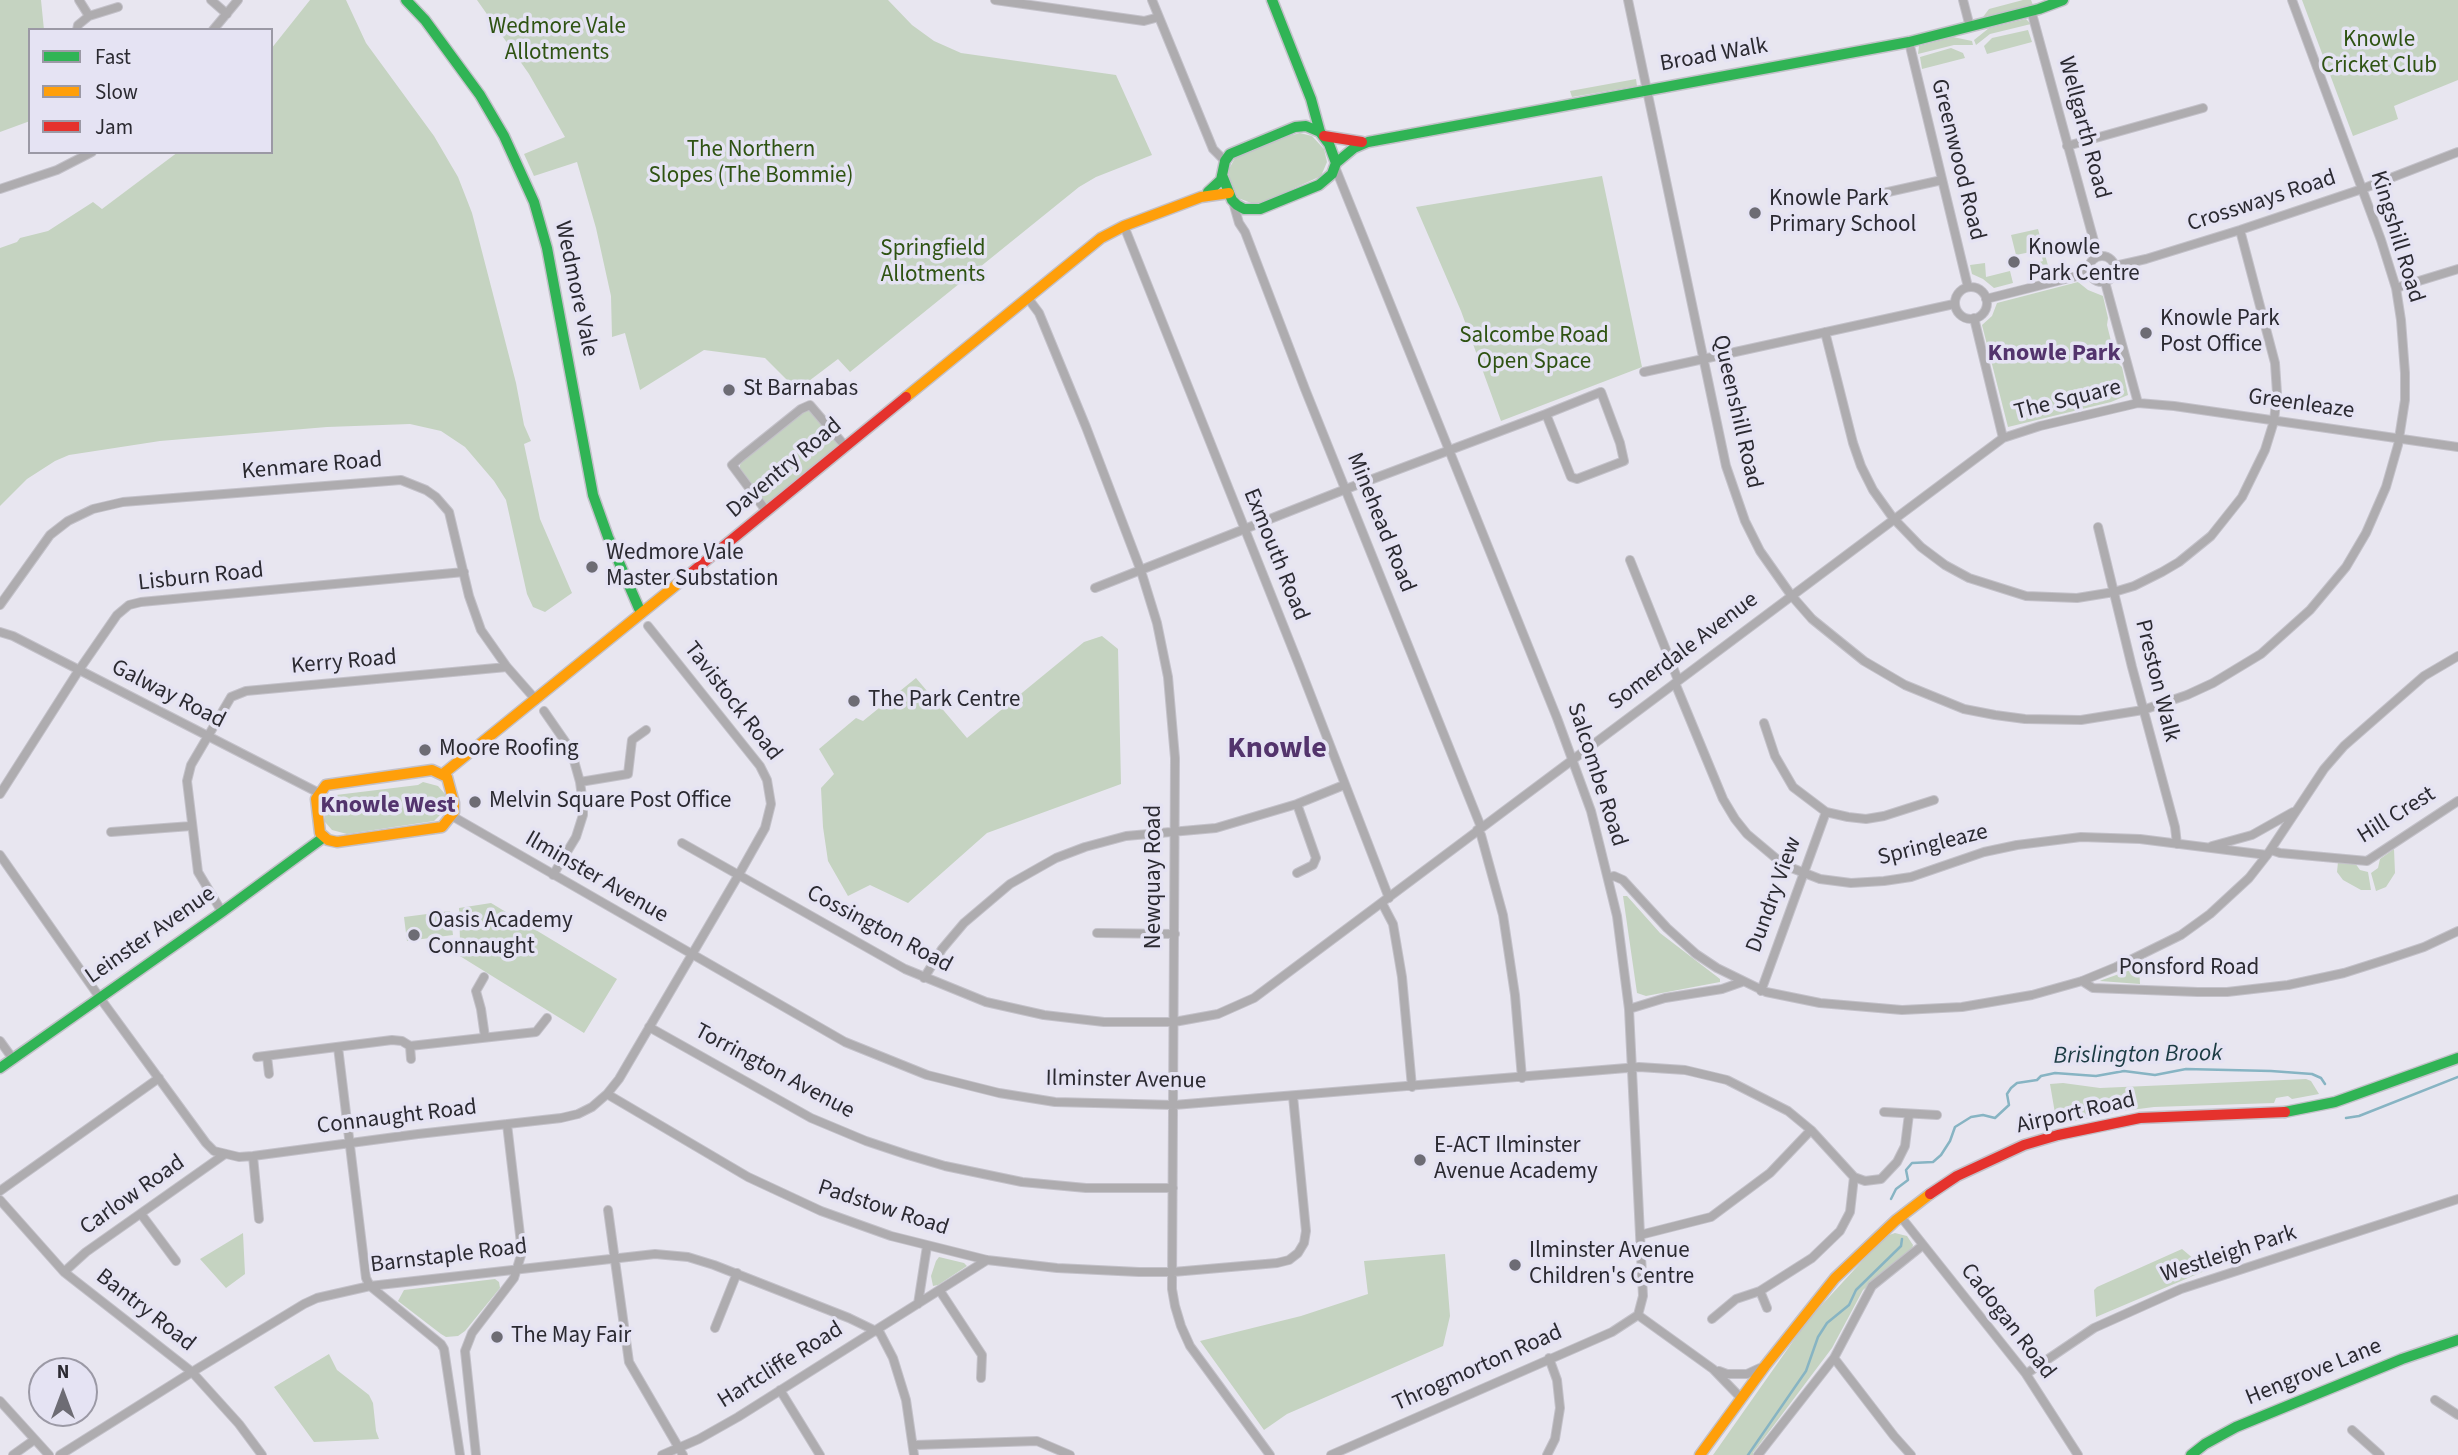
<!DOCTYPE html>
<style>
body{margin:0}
#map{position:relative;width:2458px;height:1455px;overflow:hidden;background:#e8e6f0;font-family:"Source Sans 3",sans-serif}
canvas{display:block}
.legend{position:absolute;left:28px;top:28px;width:245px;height:126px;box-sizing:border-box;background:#e5e3f3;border:2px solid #9b99a5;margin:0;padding:9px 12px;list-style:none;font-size:21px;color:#2b2a31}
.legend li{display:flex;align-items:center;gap:14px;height:35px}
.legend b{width:35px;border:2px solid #9b99a5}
.north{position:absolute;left:28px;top:1357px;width:70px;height:70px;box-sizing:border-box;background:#e5e3f3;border:2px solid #9b99a5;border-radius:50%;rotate:0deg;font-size:19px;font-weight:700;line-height:28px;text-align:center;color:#2b2a31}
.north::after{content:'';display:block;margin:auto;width:24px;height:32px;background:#6d6c74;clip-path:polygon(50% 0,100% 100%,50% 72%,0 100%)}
</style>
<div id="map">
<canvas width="2458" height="1455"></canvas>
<ul class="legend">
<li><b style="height:9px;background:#30b455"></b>Fast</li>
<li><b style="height:9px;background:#ff9f0a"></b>Slow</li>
<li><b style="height:9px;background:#e5322d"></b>Jam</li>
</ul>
<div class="north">N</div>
</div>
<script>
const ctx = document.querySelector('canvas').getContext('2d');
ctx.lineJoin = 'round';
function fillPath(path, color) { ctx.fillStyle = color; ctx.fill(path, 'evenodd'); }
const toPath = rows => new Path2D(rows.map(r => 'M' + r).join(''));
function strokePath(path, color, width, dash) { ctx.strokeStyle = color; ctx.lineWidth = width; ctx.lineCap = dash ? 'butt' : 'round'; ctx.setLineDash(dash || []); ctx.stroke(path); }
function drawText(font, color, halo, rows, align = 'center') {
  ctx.font = font + ' "Source Sans 3",sans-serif'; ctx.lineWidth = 7; ctx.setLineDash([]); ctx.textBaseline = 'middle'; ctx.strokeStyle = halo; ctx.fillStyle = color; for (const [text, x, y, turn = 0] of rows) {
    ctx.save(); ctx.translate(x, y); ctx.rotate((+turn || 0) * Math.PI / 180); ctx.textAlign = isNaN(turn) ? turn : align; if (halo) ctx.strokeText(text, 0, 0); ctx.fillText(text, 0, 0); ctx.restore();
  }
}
fillPath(toPath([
 [0,0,41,0,44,30,30,30,30,121,0,132],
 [310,0,346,0,366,43,434,136,458,177,472,213,516,383,524,425,531,441,524,444,540,519,572,593,545,612,533,607,527,594,506,500,494,481,465,447,441,431,410,424,327,427,160,441,69,455,55,461,27,479,0,506,0,248,17,242,20,238,48,231,93,202,102,209,178,152,271,152,271,49],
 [477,0,888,0,912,25,934,41,961,53,1116,75,1152,155,1096,177,1079,187,850,372,838,359,797,390,765,358,704,350,640,390,625,333,612,337,611,296,596,228,577,162,534,176,524,154,565,137,529,74],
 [2023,0,2031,0,2033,5,1983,17,1989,9],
 [2302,0,2458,0,2458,80,2394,106,2398,119,2353,136],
 [2026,19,2031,24,1990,34,1976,45,1974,40,1989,28],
 [2028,30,2032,42,1987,54,1984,46,1992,38],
 [1953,37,1972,41,1973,45,1954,45,1918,54,1919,46],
 [1951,48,1963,53,1965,58,1922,69,1920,57],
 [1636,79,1637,86,1572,97,1570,91],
 [1300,133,1312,136,1324,149,1327,162,1321,176,1262,203,1254,204,1238,198,1229,177,1229,169,1235,158,1274,140],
 [1602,176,1642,367,1501,421,1461,311,1416,207],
 [2038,229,2050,273,2032,278,2029,265,2043,261,2040,250,2016,255,2011,235],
 [1985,263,1986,277,2010,271,2013,283,1994,288,1983,279,1972,274,1970,265],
 [2078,282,2088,290,2103,296,2108,318,2107,325,2116,361,2122,367,2128,395,2111,402,2008,427,1982,325,1992,316,1997,303],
 [809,407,838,445,767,504,740,471,740,465,743,460],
 [1102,636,1118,649,1121,784,987,833,908,903,870,885,848,896,828,861,823,827,821,788,834,774,819,749,856,718,863,721,916,678,967,738,1084,642],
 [423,782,438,786,445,794,445,810,434,821,347,834,332,830,325,822,325,806,336,795,418,785],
 [2394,849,2395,873,2386,887,2376,891,2371,873,2378,868,2380,859],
 [2338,862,2355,863,2360,870,2368,872,2371,890,2361,890,2343,880,2337,872],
 [1623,896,1627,896,1660,933,1720,979,1720,982,1646,996,1637,993],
 [491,903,617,979,584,1033,455,953,460,941,459,908],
 [450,911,453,935,407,941,404,917],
 [2139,967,2140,984,2100,981,2102,980],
 [2306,1079,2311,1081,2319,1094,2292,1099,2288,1096,2276,1098,2274,1103,2154,1107,2123,1111,2057,1125,2050,1084,2063,1083,2100,1088],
 [243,1233,245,1274,226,1288,200,1259],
 [1895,1233,1907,1236,1913,1245,1912,1249,1863,1290,1832,1348,1753,1453,1755,1455,1713,1455,1808,1320,1876,1246,1889,1235],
 [2182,1249,2207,1270,2096,1317,2094,1290,2097,1287],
 [1445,1254,1450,1316,1443,1346,1287,1414,1264,1430,1200,1341,1301,1316,1368,1294,1364,1261],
 [939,1257,964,1263,967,1266,938,1285,933,1286,931,1276,936,1261],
 [495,1279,499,1282,500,1288,465,1331,458,1336,446,1337,441,1334,398,1301,404,1290],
 [329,1354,337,1370,369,1395,373,1403,376,1431,379,1439,314,1442,274,1387]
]), '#c5d3c1');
strokePath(toPath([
 [2346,1118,2359,1116,2458,1077],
 [1891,1199,1896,1189,1908,1180,1906,1170,1912,1163,1933,1162,1941,1155,1950,1141,1955,1127,1971,1117,1983,1115,1995,1118,2009,1105,2007,1094,2011,1088,2017,1083,2037,1080,2041,1076,2055,1073,2096,1076,2124,1071,2155,1075,2186,1069,2271,1071,2312,1074,2321,1078,2325,1084],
 [1748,1455,1806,1371,1818,1337,1827,1323,1849,1305,1856,1290,1901,1246,1902,1239]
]), '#87b4c3', 2.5);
const street = toPath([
 [79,0,89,16],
 [211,0,227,14],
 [995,0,1144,21,1159,17],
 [1152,0,1213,149,1225,161],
 [1628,0,1726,466,1745,521,1760,551,1791,595,1812,619,1864,661,1905,685,1964,709,1995,715,2025,719,2081,720,2143,710,2187,695,2213,683,2261,654,2310,610,2346,567,2366,533,2386,487,2398,445,2405,400,2405,373,2401,320,2396,288,2381,240,2292,0],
 [1963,0,1970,27],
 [2031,10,2098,256],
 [77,30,78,25,89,16,118,7],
 [213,30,238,0],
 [1909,42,1968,287],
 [2067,146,2203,108],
 [1335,167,1557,718,1591,811,1601,851,1617,916,1629,1009,1643,1296,1638,1315],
 [0,189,57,170,92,152],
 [1870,196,1942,180],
 [1233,202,1239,223,1245,232,1305,389,1481,827],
 [1124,226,1299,665,1389,898],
 '2089 269a13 13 0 1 1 26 0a13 13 0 1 1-26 0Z',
 [2115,266,2146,259,2240,230,2362,189,2458,152],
 '1955 303a16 16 0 1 1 32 0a16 16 0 1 1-32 0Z',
 [2396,288,2458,269],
 [1027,297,1039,313,1086,427,1141,571,1157,623,1168,677,1175,758,1172,1289,1175,1306,1181,1326,1190,1346,1270,1455],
 [1986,299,2089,273],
 [1974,318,2003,438,2040,426,2138,403,2105,282],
 [1825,332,1853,443,1861,466,1873,490,1893,518,1921,547,1945,565,1969,578,2026,596,2077,598,2114,592,2134,586,2162,572,2179,562,2211,536,2242,497,2265,450,2274,421,2277,393,2275,363,2240,230],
 [1644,372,1954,304],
 [2138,403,2174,406,2458,447],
 [767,512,732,465,740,458,801,409,810,405,845,446],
 [2098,527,2132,667,2175,827,2177,844],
 [1630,560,1678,680],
 [1095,588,1346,489,1546,414,1571,477,1577,479,1624,461,1620,443,1601,392,1546,414],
 [0,605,50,535,68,521,93,509,123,502,401,480,426,490,436,497,449,512,469,596,481,630,507,667,536,700],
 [0,632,13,636,319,793],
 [1675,683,1723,799,1735,819,1747,834,1784,865,1820,879,1851,883,1884,881,1911,877,1984,852,2017,845,2081,837,2140,839,2267,855],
 [544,711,571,750,580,782,583,804,583,815,576,837,553,875],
 [1764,723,1775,756,1793,787,1826,812,1848,817,1866,819,1884,816,1934,800],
 [580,782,628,774,632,740,646,730],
 [0,794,79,670,117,615,129,605,141,602,464,572],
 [1297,804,1316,858,1313,865,1297,873],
 [452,816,845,1042,927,1075,999,1093,1055,1102,1174,1105,1639,1067,1685,1070,1727,1080,1788,1111,1811,1130,1854,1177,1865,1181,1881,1179,1897,1162,1905,1146,1909,1114],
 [1477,830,1481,835,1503,915,1515,995,1522,1078],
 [111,832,191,826],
 [682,843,905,969,986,1002,1044,1015,1104,1022,1174,1022,1218,1014,1254,998,2003,438],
 [2212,846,2252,835,2293,812],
 [2271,850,2280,853,2367,861,2458,801],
 [0,855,100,998,206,1143,214,1151,239,1157,253,1156,418,1134,561,1118,578,1114,592,1107,607,1094,619,1079,738,876,765,828,771,804,767,780,760,766,648,626],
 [1608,878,1614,876,1623,880,1667,928,1696,954,1717,968,1766,992,1820,1003,1902,1010,1962,1007,2032,995,2082,981,2116,967,2181,935,2210,914,2249,878,2267,855,2324,769,2344,746,2424,676,2458,656],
 [1382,903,1393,924,1402,977,1412,1087],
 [222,912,198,872,187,781,191,765,231,697,246,691,507,667],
 [1097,933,1175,934],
 [484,977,476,991,481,1009,485,1037],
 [924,978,942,949,964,923,1010,884,1056,858,1085,847,1126,836,1216,828,1297,804,1344,785],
 [2082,981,2093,988,2198,992,2227,992,2288,985,2344,973,2388,959,2424,947,2458,931],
 [1761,991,1826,812],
 [1629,1009,1665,998,1722,989,1742,982],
 [649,1027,811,1118,866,1141,908,1155,945,1166,1022,1182,1086,1188,1173,1188],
 [0,1041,13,1059],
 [410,1046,411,1059],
 [338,1047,366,1278,370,1286,441,1344,444,1349,460,1455],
 [267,1056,269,1074],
 [257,1057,392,1040,402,1041,410,1046,536,1032,547,1018],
 [607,1094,748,1177,821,1211,891,1236,987,1260,1057,1268,1139,1272,1173,1272,1277,1263,1289,1260,1298,1253,1304,1243,1306,1231,1293,1096],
 [1884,1112,1937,1115],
 [253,1156,259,1219],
 [0,1191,159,1078],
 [0,1200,64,1272,192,1372,239,1424,262,1455],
 [608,1210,629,1362,683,1455],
 [141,1214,176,1261],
 [1901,1217,2026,1374,2078,1455],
 [1640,1235,1711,1217,1770,1173,1811,1130],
 [64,1272,86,1252,225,1154],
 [940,1291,982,1355,981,1378],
 [1760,1291,1767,1308],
 [918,1304,927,1246],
 [1638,1315,1713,1369,1741,1398],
 [1712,1319,1736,1299,1760,1291,1812,1258,1840,1231,1850,1212,1854,1177],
 [715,1328,737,1273],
 [1834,1358,1894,1436,1911,1455],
 [1719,1371,1727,1374,1747,1374,1760,1368],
 [2026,1374,2094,1328,2181,1289,2458,1199],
 [780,1390,820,1455],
 [2435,1400,2458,1415],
 [0,1401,49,1455],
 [2352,1430,2380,1455],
 [914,1445,1037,1441,1070,1455],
 [13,1455,34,1440],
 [60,1455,192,1372,304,1304,317,1298,370,1286,655,1254,688,1257,714,1265,849,1318,880,1333,893,1358,906,1400,914,1455],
 [476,1455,465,1351,472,1333,514,1278,522,1252,507,1124],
 [662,1455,699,1439,738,1417,987,1260],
 [1331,1455,1612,1332,1638,1315],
 [1547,1455,1555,1439,1560,1408,1557,1380,1549,1358],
 [1758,1455,1834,1358,1872,1286,1923,1245]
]);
const fast = toPath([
 [406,0,425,20,480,95,504,136,534,202,547,248,593,495,608,537,641,613],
 [1272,0,1311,99,1320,132],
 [1336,163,1354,148,1368,142,1909,42,2039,9,2063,0],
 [1208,192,1221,180,1225,161,1230,154,1295,127,1306,126,1320,132,1329,144,1336,163,1332,174,1319,185,1260,209,1244,209,1237,205,1232,200,1222,175],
 [0,1068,222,912,324,837],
 [2285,1112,2335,1102,2458,1058],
 [2191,1455,2205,1444,2236,1427,2402,1359,2458,1340]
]);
const slow = toPath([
 [906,397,1101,238,1124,226,1201,197,1229,193],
 [432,770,447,777,454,803,454,812,442,827,337,842,328,840,320,833,316,799,326,785,432,770],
 [443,774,686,577],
 [1700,1455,1765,1366,1835,1278,1895,1221,1930,1194]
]);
const jam = toPath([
 [1324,136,1362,142],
 [686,577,906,397],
 [1930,1194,1957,1176,2024,1145,2058,1135,2140,1118,2285,1112]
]);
strokePath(street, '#c3c1c9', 10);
strokePath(fast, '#c3c1c9', 13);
strokePath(slow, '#c3c1c9', 13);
strokePath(jam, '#c3c1c9', 13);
strokePath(street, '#aeacaf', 8);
strokePath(fast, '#30b455', 10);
strokePath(slow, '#ff9f0a', 10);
strokePath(jam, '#e5322d', 10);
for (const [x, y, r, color] of [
 [1755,213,7,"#6d6c74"],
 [2014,262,7,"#6d6c74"],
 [2146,333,7,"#6d6c74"],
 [729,390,7,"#6d6c74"],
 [592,567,7,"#6d6c74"],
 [854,701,7,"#6d6c74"],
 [425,750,7,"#6d6c74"],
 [475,802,7,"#6d6c74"],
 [414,935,7,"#6d6c74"],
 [1420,1160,7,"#6d6c74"],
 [1515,1265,7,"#6d6c74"],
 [497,1337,7,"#6d6c74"]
]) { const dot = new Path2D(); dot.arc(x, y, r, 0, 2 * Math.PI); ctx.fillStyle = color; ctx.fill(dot); strokePath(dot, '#e5e3f3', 2.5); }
drawText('23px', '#2f5313', '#e5e3f3', [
 ["Wedmore Vale",557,28],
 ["Allotments",557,54],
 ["Knowle",2379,41],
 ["Cricket Club",2379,67],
 ["The Northern",751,151],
 ["Slopes (The Bommie)",751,177],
 ["Springfield",933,250],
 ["Allotments",933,276],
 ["Salcombe Road",1534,337],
 ["Open Space",1534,363]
]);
drawText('23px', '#2b2a31', '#e5e3f3', [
 ["Broad Walk",1714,56,-10],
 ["Wellgarth Road",2083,128,75],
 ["Greenwood Road",1957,160,76],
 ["Crossways Road",2262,202,-18],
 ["Kingshill Road",2396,237,73],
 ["Wedmore Vale",575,289,78],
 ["The Square",2068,401,-14],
 ["Greenleaze",2301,405,8],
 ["Queenshill Road",1736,412,77],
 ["Kenmare Road",312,467,-5],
 ["Daventry Road",785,469,-40],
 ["Minehead Road",1380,523,68],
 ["Exmouth Road",1275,555,68],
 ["Lisburn Road",201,578,-6],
 ["Somerdale Avenue",1684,652,-37],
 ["Kerry Road",344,663,-5],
 ["Preston Walk",2156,681,76],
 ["Galway Road",168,695,27],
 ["Tavistock Road",732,702,52],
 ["Salcombe Road",1596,775,72],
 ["Hill Crest",2397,816,-32],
 ["Springleaze",1933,846,-14],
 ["Newquay Road",1155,877,-90],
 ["Ilminster Avenue",596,878,30],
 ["Dundry View",1775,895,-70],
 ["Cossington Road",879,930,28],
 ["Leinster Avenue",151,936,-35],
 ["Ponsford Road",2189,969],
 ["Torrington Avenue",774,1072,28],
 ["Ilminster Avenue",1126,1081,1],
 ["Airport Road",2076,1114,-13],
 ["Connaught Road",397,1118,-7],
 ["Carlow Road",133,1196,-35],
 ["Padstow Road",883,1209,18],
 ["Westleigh Park",2229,1255,-18],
 ["Barnstaple Road",449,1257,-7],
 ["Bantry Road",145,1311,38],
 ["Cadogan Road",2007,1322,52],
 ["Hartcliffe Road",781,1366,-32],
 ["Throgmorton Road",1478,1369,-24],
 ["Hengrove Lane",2314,1373,-22]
]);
drawText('23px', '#2b2a31', '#e5e3f3', [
 ["Knowle Park",1769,200],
 ["Primary School",1769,226],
 ["Knowle",2028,249],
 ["Park Centre",2028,275],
 ["Knowle Park",2160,320],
 ["Post Office",2160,346],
 ["St Barnabas",743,390],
 ["Wedmore Vale",606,554],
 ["Master Substation",606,580],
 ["The Park Centre",868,701],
 ["Moore Roofing",439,750],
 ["Melvin Square Post Office",489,802],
 ["Oasis Academy",428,922],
 ["Connaught",428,948],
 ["E-ACT Ilminster",1434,1147],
 ["Avenue Academy",1434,1173],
 ["Ilminster Avenue",1529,1252],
 ["Children's Centre",1529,1278],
 ["The May Fair",511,1337]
], 'left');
drawText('bold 24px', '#53346d', '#e5e3f3', [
 ["Knowle Park",2054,355],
 ["Knowle West",388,807]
]);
drawText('italic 24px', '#1b3b43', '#e5e3f3', [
 ["Brislington Brook",2138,1056,-1]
]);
drawText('bold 30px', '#53346d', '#e5e3f3', [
 ["Knowle",1277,750]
]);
</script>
